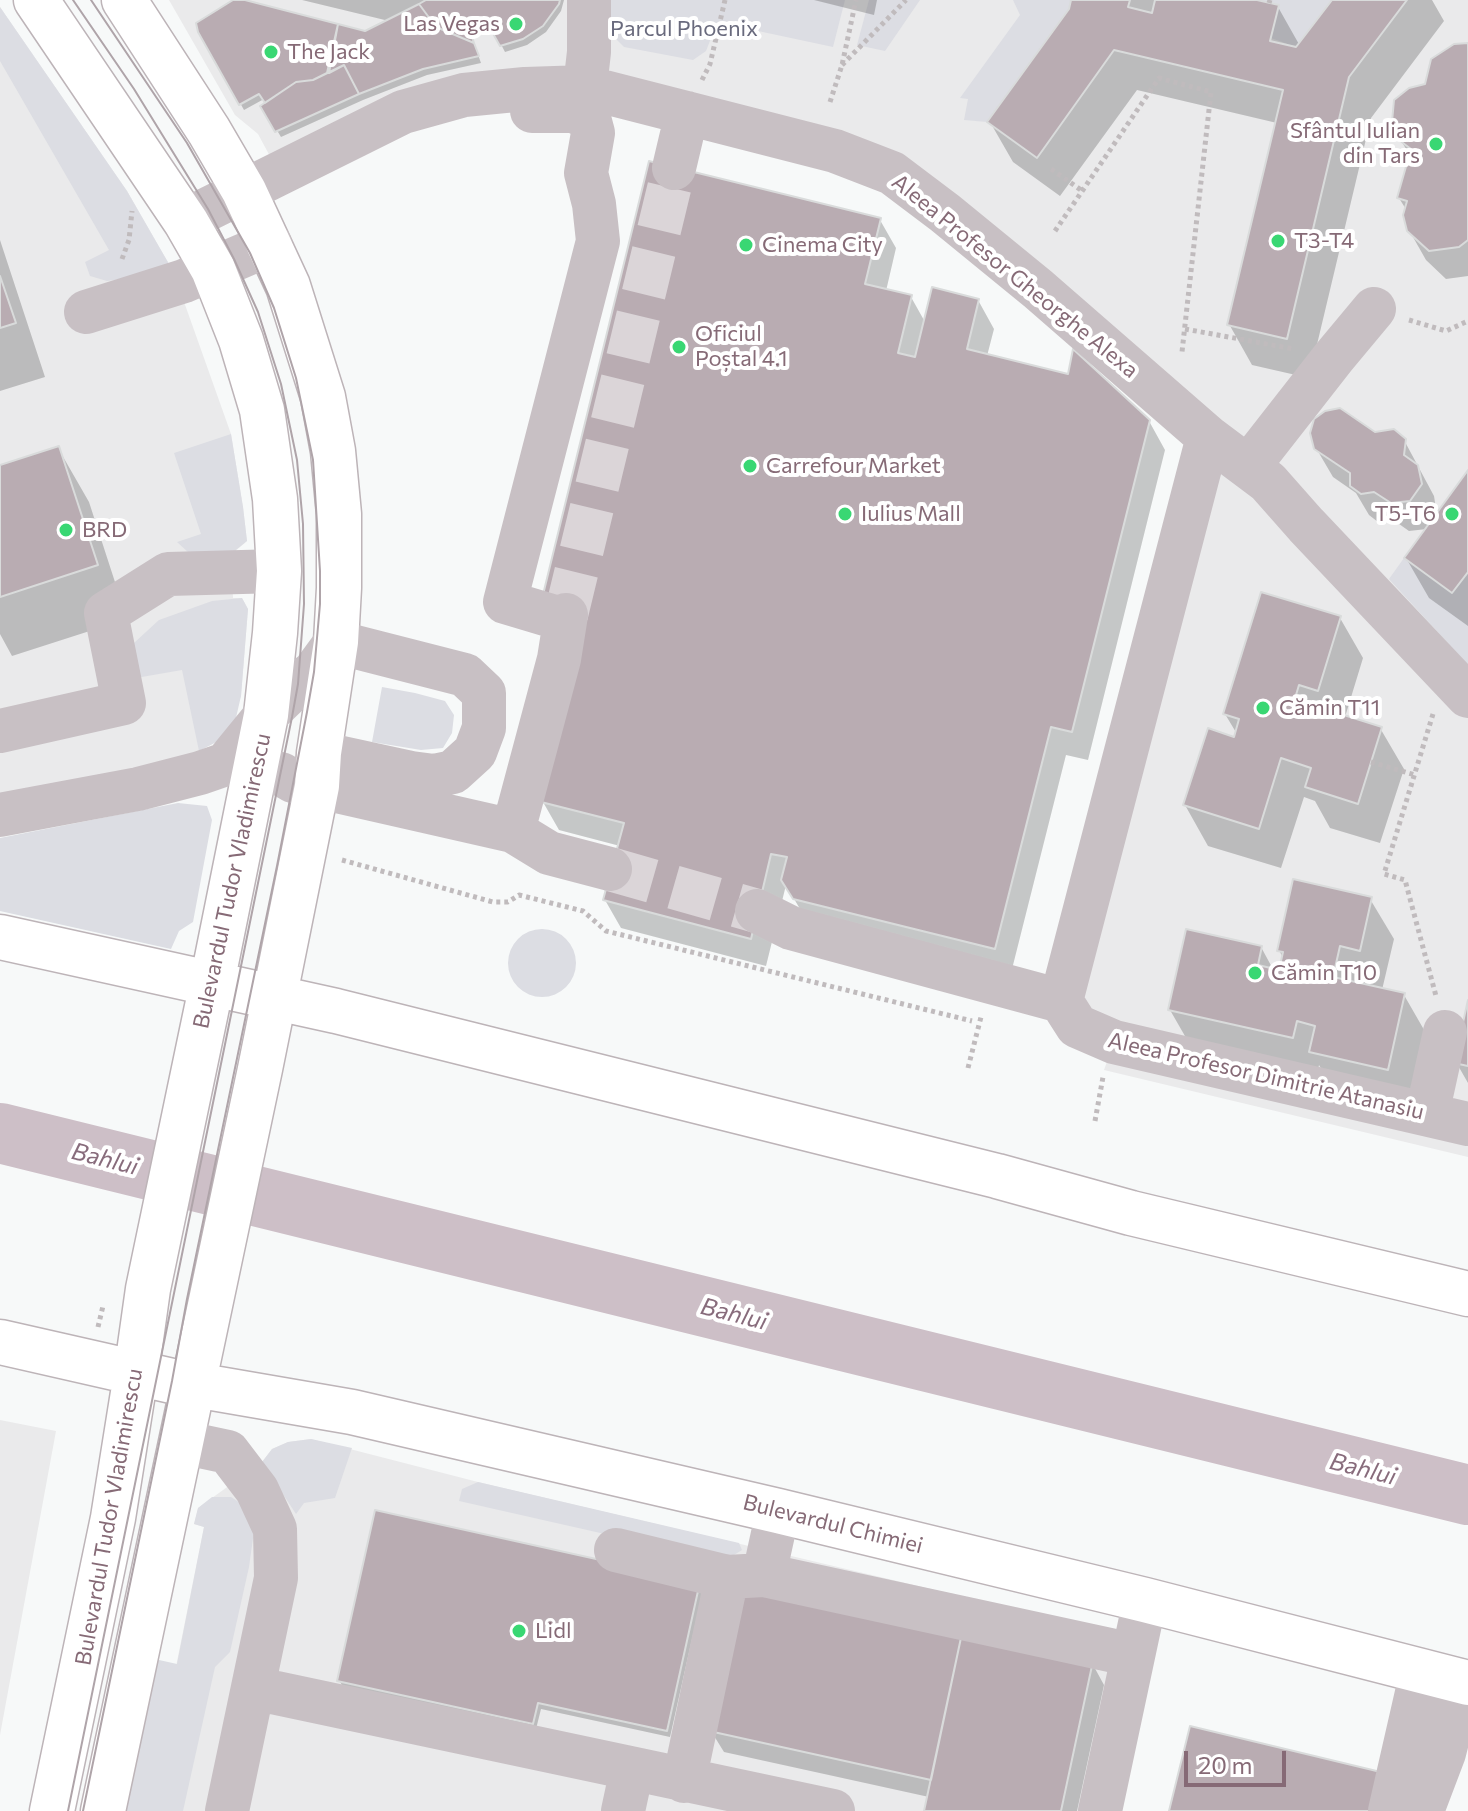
<!DOCTYPE html>
<meta charset="utf-8">
<style>
body{margin:0}
#map{position:relative;width:1468px;height:1811px;overflow:hidden;background:#f7f9f9;font-family:Commissioner,sans-serif}
canvas{display:block}
.scale{position:absolute;left:1184px;top:1751px;width:102px;height:36px;box-sizing:border-box;border:4px solid #866a76;border-top:0;padding-left:10px;font-size:24px;line-height:28px;white-space:nowrap;color:#866a76;-webkit-text-stroke:6px #fff;paint-order:stroke}
</style>
<div id="map">
<canvas width="1468" height="1811"></canvas>
<div class="scale">20 m</div>
</div>
<script>
const ctx = document.querySelector('canvas').getContext('2d');
ctx.lineJoin = 'round';
function fillPath(path, color) { ctx.fillStyle = color; ctx.fill(path, 'evenodd'); }
const toPath = rows => new Path2D(rows.map(r => 'M' + r).join(''));
function strokePath(path, color, width, dash) { ctx.strokeStyle = color; ctx.lineWidth = width; ctx.lineCap = dash ? 'butt' : 'round'; ctx.setLineDash(dash || []); ctx.stroke(path); }
function drawText(font, color, halo, rows, align = 'center') {
  ctx.font = font + ' Commissioner,sans-serif'; ctx.lineWidth = 8; ctx.setLineDash([]); ctx.textBaseline = 'middle'; ctx.strokeStyle = halo; ctx.fillStyle = color; for (const [text, x, y, turn = 0] of rows) {
    ctx.save(); ctx.translate(x, y); ctx.rotate((+turn || 0) * Math.PI / 180); ctx.textAlign = isNaN(turn) ? turn : align; if (halo) ctx.strokeText(text, 0, 0); ctx.fillText(text, 0, 0); ctx.restore();
  }
}
fillPath(toPath([
 [169,0,1468,0,1468,1157,1104,1070,1114,1042,1077,1026,1208,436,892,173,525,89,279,173,258,134,235,115],
 [0,7,127,191,169,264,183,299,231,434,243,507,247,541,232,554,233,598,242,598,248,609,241,696,220,740,199,751,0,815],
 [0,1420,56,1431,0,1735],
 [311,1439,478,1482,1058,1619,1110,1664,1079,1811,147,1811,204,1527,194,1524,198,1508,262,1462,272,1449,288,1442]
]), '#eaeaeb');
fillPath(toPath([
 [601,0,845,0,833,47,744,28,713,33,706,51,693,60,624,47,601,24],
 [869,0,920,0,885,51,857,45],
 [1013,0,1071,0,1069,9,987,122,964,120,968,99,960,98,1020,15],
 [1258,0,1332,0,1296,47,1271,38,1279,5],
 [0,7,127,191,169,264,128,278,107,281,90,276,85,262,109,250,0,61],
 [231,434,243,507,247,541,232,553,188,552,177,542,201,534,174,453],
 [1404,558,1452,593,1468,572,1468,665,1389,579],
 [242,598,248,609,241,696,235,722,220,740,199,751,182,670,136,678,134,643,159,620,212,601],
 [382,687,415,693,445,701,454,715,452,733,443,748,421,750,372,742],
 [178,803,207,806,212,820,193,922,179,931,171,949,0,911,0,838],
 '508 963a34 34 0 1 1 68 0a34 34 0 1 1-68 0Z',
 [311,1439,352,1448,335,1498,304,1503,296,1514,262,1462,272,1449,288,1442],
 [478,1482,739,1543,742,1550,724,1561,459,1501,462,1489],
 [212,1497,231,1497,245,1506,255,1524,249,1567,230,1652,215,1667,183,1811,114,1811,146,1672,159,1660,177,1664,204,1527,194,1524,198,1508]
]), '#dcdde3');
fillPath(toPath([
 [237,0,365,33,389,21,302,0,564,0,561,11,546,32,527,45,505,52,492,27,471,35,481,63,427,75,363,100,281,137,263,107,267,104,264,99,244,110,200,31],
 [814,0,877,0,874,15],
 [1073,0,1249,0,1278,7,1300,46,1334,0,1432,0,1444,21,1371,118,1309,378,1252,365,1229,324,1277,123,1137,90,1060,196,1013,162,990,122,1071,9],
 [1468,45,1468,276,1446,279,1426,260,1409,230,1407,211,1399,198,1411,157,1400,139,1426,86],
 [880,220,896,248,886,291,911,297,925,322,978,300,994,329,987,356,1149,421,1165,450,1088,760,1066,755,1010,977,800,909,786,885,766,966,621,928,605,900,620,846,559,830,543,802],
 [0,240,45,377,0,391],
 [1375,434,1404,440,1434,496,1437,515,1468,473,1468,626,1429,598,1406,558,1427,529,1409,531,1392,519,1378,522,1369,515,1356,493,1333,477,1316,448],
 [58,448,89,502,127,619,12,656,0,634,0,467],
 [1340,618,1363,658,1345,717,1380,728,1404,769,1380,843,1330,828,1315,801,1304,797,1281,868,1208,846,1185,805,1235,739,1237,734,1225,714],
 [1370,899,1394,939,1382,990,1404,995,1427,1035,1410,1109,1335,1092,1319,1065,1316,1078,1193,1050,1170,1010,1261,947,1274,971,1280,972,1283,958,1279,950],
 [1468,1009,1468,1083,1456,1062],
 [703,1590,670,1737,541,1709,536,1729,343,1687,339,1680],
 [1092,1663,1104,1685,1077,1811,926,1811,929,1797,724,1752,711,1731]
]), '#0003');
strokePath(toPath([
 [0,1133,1468,1495]
]), '#cdbfc7', 60);
const building = toPath([
 [233,0,245,0,338,24,327,73,313,80,296,82,265,103,259,94,239,105,198,32,196,23,233,0],
 [426,0,560,0,559,4,543,26,523,39,500,46,486,21,469,28,474,43,436,27,419,4,426,0],
 [1071,0,1130,0,1128,7,1152,13,1155,0,1257,0,1279,5,1270,41,1296,47,1332,0,1407,0,1349,77,1287,339,1227,325,1283,90,1114,50,1037,158,987,122,1069,9,1071,0],
 [419,4,436,27,474,43,479,56,423,69,359,94,344,65,329,73,338,24,365,31,419,4],
 [1468,43,1468,240,1459,247,1429,251,1407,231,1403,215,1407,201,1397,198,1411,149,1399,140,1392,122,1394,100,1409,88,1425,84,1431,59,1454,44,1468,43],
 [344,65,359,94,275,132,260,106,296,82,313,80,344,65],
 [649,161,881,218,865,284,912,295,898,353,915,357,932,287,979,299,967,349,1068,374,1073,349,1150,420,1072,732,1051,727,995,949,793,899,781,880,787,857,771,854,751,939,603,900,624,823,541,802,580,619,540,607,649,161],
 [0,276,16,323,0,328,0,276],
 [1340,408,1375,432,1394,429,1406,439,1404,455,1418,465,1422,484,1410,501,1391,503,1374,492,1361,494,1350,486,1350,473,1314,449,1310,433,1314,419,1325,411,1340,408],
 [59,446,98,565,0,597,0,465,59,446],
 [1468,470,1468,572,1452,593,1404,558,1468,470],
 [1261,592,1341,616,1318,691,1299,685,1293,705,1310,711,1312,705,1382,727,1358,804,1305,787,1311,768,1281,758,1259,829,1183,805,1208,728,1234,737,1239,719,1223,714,1261,592],
 [1293,879,1372,897,1360,951,1340,946,1333,977,1405,993,1388,1070,1309,1052,1315,1026,1297,1021,1293,1038,1168,1010,1186,929,1262,946,1258,965,1279,970,1283,952,1277,951,1293,879],
 [1468,1000,1468,1066,1454,1063,1468,1000],
 [375,1510,700,1582,667,1731,538,1703,533,1724,337,1681,375,1510],
 [741,1585,962,1633,931,1780,709,1731,741,1585],
 [962,1633,1093,1661,1061,1811,924,1811,962,1633],
 [1190,1726,1389,1774,1380,1811,1169,1811,1190,1726]
]);
fillPath(building, '#b9acb2');
strokePath(building, '#d9dbdb', 2);
strokePath(toPath([
 [566,615,674,168],
 [610,869,757,911]
]), '#dbd5d8', 44, [44, 22]);
const major = toPath([
 [36,0,186,222,213,269,241,340,262,410,275,499,279,571,275,633,266,715,212,983,148,1289,136,1374,113,1518,52,1811],
 [0,937,336,1011,997,1176,1131,1213,1468,1294],
 [0,1342,172,1381,352,1412,778,1511,1145,1600,1468,1683],
 [103,1811,260,1069,317,786,319,753,336,642,339,588,339,514,333,451,323,397,288,286,244,191,209,131,124,0]
]);
strokePath(major, '#bdb4b8', 47);
strokePath(toPath([
 [1269,3,1270,0],
 [842,65,906,0],
 [702,80,710,64,725,0],
 [830,102,842,65,856,0],
 [1051,169,1081,190],
 [1055,231,1159,78,1211,92,1182,352],
 [122,259,129,240,132,211],
 [1409,320,1446,331,1468,321],
 [1185,329,1294,349],
 [1433,714,1384,874,1405,880,1436,996],
 [1371,762,1415,775],
 [342,860,493,902,508,902,519,895,583,911,606,931,972,1021],
 [968,1068,981,1017],
 [1095,1121,1103,1077],
 [98,1327,103,1306]
]), '#c0bbbd', 5, [4, 4]);
strokePath(toPath([
 [585,87,589,52,589,0],
 [532,111,574,111,589,118,593,133,586,173,594,204,598,241,505,602,565,620],
 [674,168,687,113],
 [186,222,208,209,403,112,464,95,525,89,585,87,835,151,892,173,945,213,1038,289,1208,437,1268,482,1306,525,1468,696],
 [86,312,184,281,270,244],
 [1248,467,1334,357,1374,309],
 [0,731,124,703,106,613,168,574,279,571],
 [255,769,281,774,293,781,513,831,549,853,610,869],
 [0,815,138,789,200,773,226,764,266,715,298,684,314,672,336,642,465,675,484,693,484,728,475,752,453,772,434,776,411,773,319,753],
 [513,831,559,659,566,615],
 [757,911,791,928,1061,1001,1077,1026,1114,1042,1468,1124],
 [1061,1001,1208,437],
 [1427,1114,1445,1032],
 [181,1442,228,1452,257,1490,275,1529,276,1578,227,1811],
 [616,1550,727,1577,764,1575,778,1511],
 [764,1575,1133,1655],
 [253,1688,833,1811],
 [684,1781,727,1577],
 [623,1811,632,1769],
 [1100,1811,1145,1600],
 [1390,1811,1422,1671],
 [1422,1811,1444,1753,1462,1681]
]), '#c8c0c4', 44);
strokePath(major, '#fff', 44);
strokePath(toPath([
 [68,1811,292,717,298,684,304,604,303,524,297,460,281,384,258,312,234,259,208,209,134,89,73,0],
 [83,1811,172,1381,187,1299,277,866,307,712,314,672,320,604,320,571,313,460,296,378,274,308,250,253,187,143,91,0]
]), '#afa4a9', 2);
for (const [x, y, r, color] of [
 [516,24,8,"#39d773"],
 [271,52,8,"#39d773"],
 [1436,144,8,"#39d773"],
 [1278,241,8,"#39d773"],
 [746,245,8,"#39d773"],
 [679,347,8,"#39d773"],
 [750,466,8,"#39d773"],
 [845,514,8,"#39d773"],
 [1452,514,8,"#39d773"],
 [66,530,8,"#39d773"],
 [1263,708,8,"#39d773"],
 [1255,973,8,"#39d773"],
 [519,1631,8,"#39d773"]
]) { const dot = new Path2D(); dot.arc(x, y, r, 0, 2 * Math.PI); ctx.fillStyle = color; ctx.fill(dot); strokePath(dot, '#fff', 3); }
drawText('22px', '#866a76', '#fff', [
 ["Las Vegas",500,24,"right"],
 ["The Jack",287,52],
 ["Sfântul Iulian",1420,131,"right"],
 ["din Tars",1420,156,"right"],
 ["T3-T4",1294,241],
 ["Cinema City",762,245],
 ["Oficiul",695,334],
 ["Poștal 4.1",695,359],
 ["Carrefour Market",766,466],
 ["Iulius Mall",861,514],
 ["T5-T6",1436,514,"right"],
 ["BRD",82,530],
 ["Cămin T11",1279,708],
 ["Cămin T10",1271,973],
 ["Lidl",535,1631]
], 'left');
drawText('22px', '#696a7d', '#fff', [
 ["Parcul Phoenix",684,29]
]);
drawText('22px', '#866a76', '#fff', [
 ["Aleea Profesor Gheorghe Alexa",1015,276,39],
 ["Bulevardul Tudor Vladimirescu",232,881,-78],
 ["Aleea Profesor Dimitrie Atanasiu",1266,1076,13],
 ["Bulevardul Tudor Vladimirescu",109,1517,-80],
 ["Bulevardul Chimiei",833,1524,14]
]);
drawText('italic 24px', '#886c7c', '#fff', [
 ["Bahlui",105,1159,14],
 ["Bahlui",734,1314,14],
 ["Bahlui",1363,1469,14]
]);
</script>
